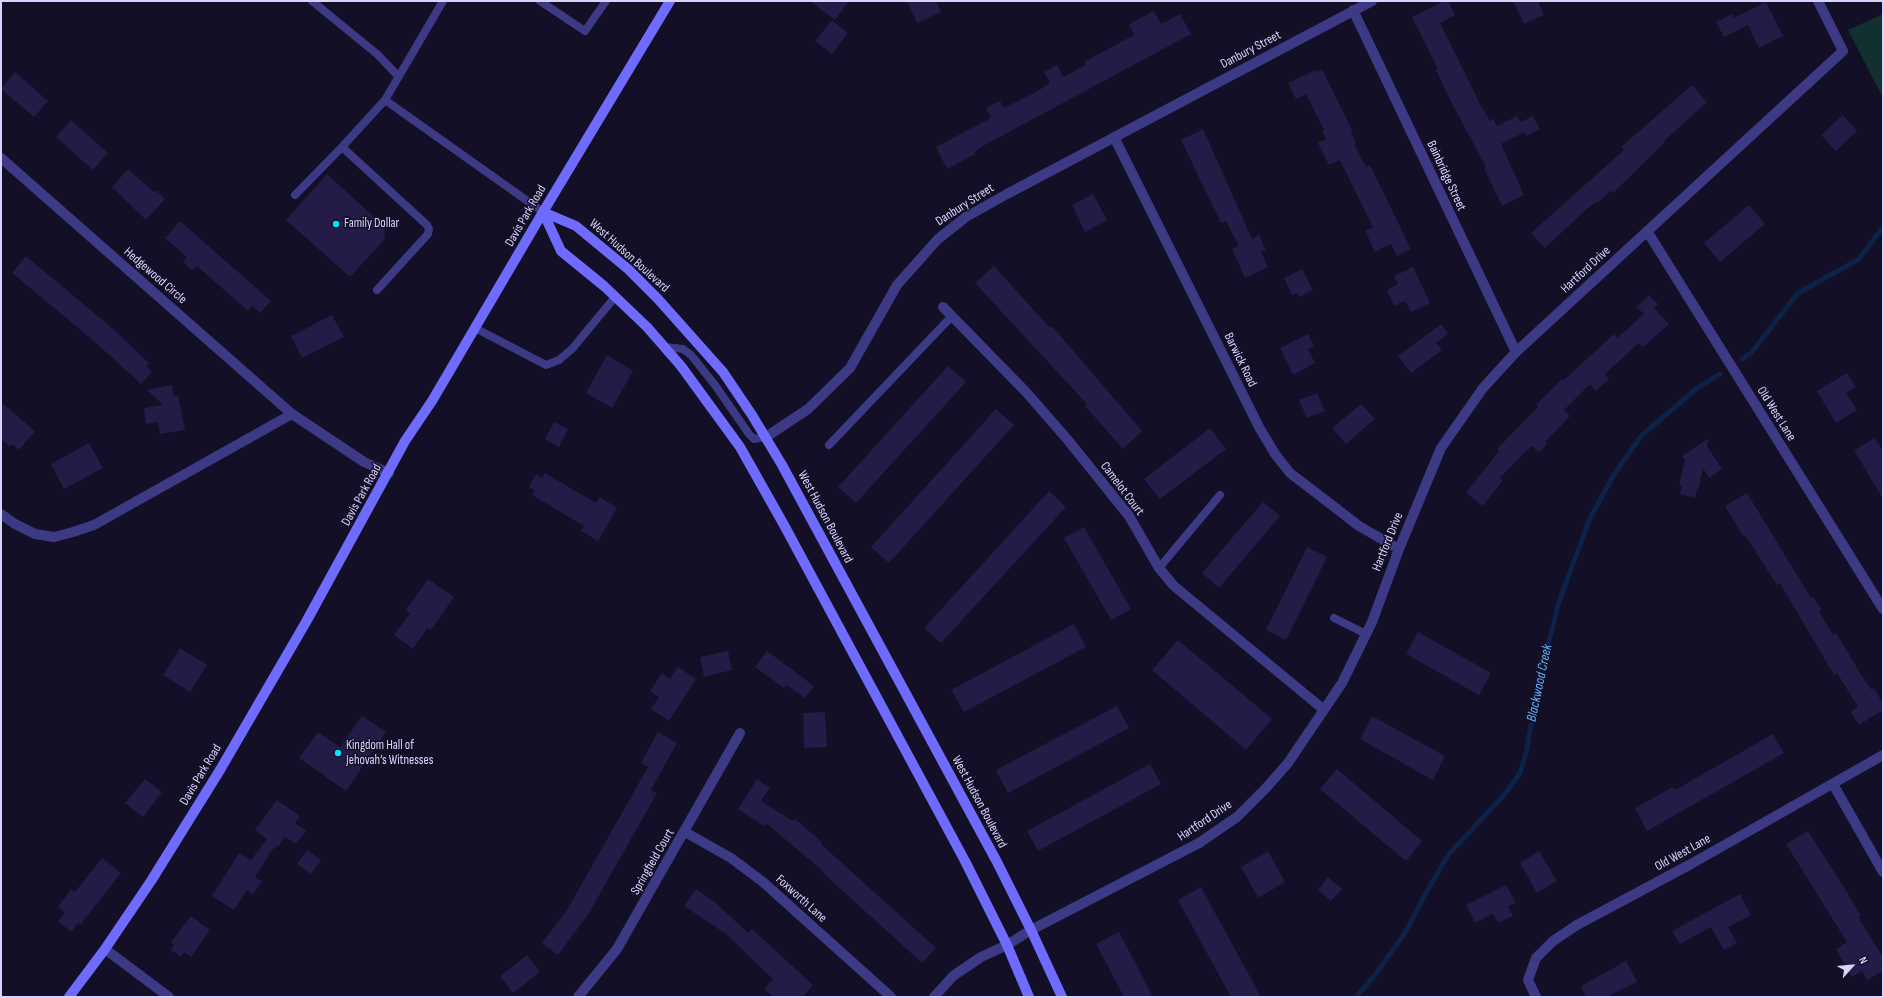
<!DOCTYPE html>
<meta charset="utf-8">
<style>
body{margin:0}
#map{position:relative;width:1884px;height:998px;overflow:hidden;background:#130f26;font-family:"Sofia Sans Condensed",sans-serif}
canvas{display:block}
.frame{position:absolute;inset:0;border:2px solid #d9d4ff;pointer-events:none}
.north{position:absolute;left:1832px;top:946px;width:40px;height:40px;-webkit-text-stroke:3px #130f26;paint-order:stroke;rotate:63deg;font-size:11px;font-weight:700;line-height:16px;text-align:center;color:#d9d4ff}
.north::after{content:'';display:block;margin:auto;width:14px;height:18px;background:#d9d4ff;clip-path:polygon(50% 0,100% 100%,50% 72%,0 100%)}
</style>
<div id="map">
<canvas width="1884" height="998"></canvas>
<div class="frame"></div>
<div class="north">N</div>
</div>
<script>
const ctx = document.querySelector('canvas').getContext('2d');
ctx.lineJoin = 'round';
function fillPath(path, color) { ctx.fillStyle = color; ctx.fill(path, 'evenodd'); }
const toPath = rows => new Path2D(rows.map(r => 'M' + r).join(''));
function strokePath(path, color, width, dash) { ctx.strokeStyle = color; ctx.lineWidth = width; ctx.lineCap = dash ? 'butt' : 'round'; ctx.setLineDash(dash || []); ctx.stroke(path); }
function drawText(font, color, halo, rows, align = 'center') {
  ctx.font = font + ' "Sofia Sans Condensed",sans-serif'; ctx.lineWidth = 3; ctx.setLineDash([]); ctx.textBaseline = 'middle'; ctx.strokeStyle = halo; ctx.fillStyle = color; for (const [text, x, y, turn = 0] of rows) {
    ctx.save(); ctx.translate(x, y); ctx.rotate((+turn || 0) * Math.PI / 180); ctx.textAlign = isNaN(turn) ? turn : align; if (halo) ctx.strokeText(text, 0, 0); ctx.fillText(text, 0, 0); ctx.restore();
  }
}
fillPath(toPath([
 [1883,14,1883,98,1848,30]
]), '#12302f');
strokePath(toPath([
 [1742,359,1751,353,1798,293,1859,259,1883,227],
 [1356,997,1375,975,1405,933,1427,891,1448,855,1505,794,1520,773,1526,753,1539,680,1559,602,1590,518,1615,473,1642,435,1696,389,1720,374]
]), '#0c2248', 5);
fillPath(toPath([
 [810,1,849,1,835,20],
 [907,1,936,1,941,12,917,23],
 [1444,1,1448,1,1455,15,1440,23,1483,110,1484,110,1490,121,1493,119,1497,126,1517,116,1521,122,1533,116,1540,129,1526,136,1525,132,1501,144,1524,195,1502,206,1484,168,1486,167,1450,100,1436,70,1438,69,1412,17],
 [1513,1,1538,1,1544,15,1524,24],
 [1766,2,1783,36,1759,48,1748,25,1724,37,1716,22,1732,14,1734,18],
 [1154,11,1161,24,1180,14,1191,34,983,146,974,152,975,154,947,169,936,147,991,118,986,108,1000,101,1004,108,1036,92,1050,83,1044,72,1057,65,1063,77,1086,65,1084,62,1134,35,1129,24],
 [832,20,848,33,832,54,815,41],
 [1322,69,1353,132,1351,133,1356,143,1354,144,1366,167,1370,165,1411,249,1397,256,1391,244,1375,252,1365,231,1373,227,1340,160,1329,165,1318,143,1326,139,1322,131,1324,130,1306,94,1296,99,1288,83,1316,70,1317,72],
 [15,72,48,101,34,117,1,89],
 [1692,85,1707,102,1664,141,1665,142,1613,193,1611,191,1597,203,1596,202,1589,207,1545,248,1531,233,1624,150,1621,147],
 [1843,115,1857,131,1836,151,1821,135],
 [71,120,108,153,93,170,56,137],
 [1203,129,1252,239,1259,235,1266,250,1261,252,1268,267,1245,278,1232,249,1239,246,1226,221,1221,223,1181,140],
 [128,169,154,192,156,190,165,199,146,220,112,187],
 [327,174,384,226,385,239,350,277,286,220],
 [1093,194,1107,220,1085,232,1072,205],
 [1749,205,1765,224,1720,262,1704,243],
 [180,221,271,301,260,313,252,306,248,311,197,266,192,270,183,262,187,257,165,238],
 [26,256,112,328,149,363,146,366,152,372,141,384,95,342,12,273],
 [994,266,1050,328,1052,326,1142,431,1123,449,1085,406,1087,404,975,283],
 [1413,267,1430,303,1411,312,1405,301,1394,306,1387,290,1398,284,1394,276],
 [1302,269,1313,290,1299,297,1297,293,1292,295,1284,278],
 [1649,295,1658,304,1654,308,1669,324,1643,347,1639,343,1605,374,1609,379,1596,391,1590,384,1564,410,1570,416,1545,442,1547,444,1539,452,1531,446,1500,478,1503,480,1483,506,1466,493,1499,451,1497,449,1538,407,1536,405,1562,379,1564,380,1614,334,1617,338,1644,314,1637,307],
 [332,315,344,337,302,358,291,336],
 [1441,324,1448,334,1436,343,1442,350,1411,373,1398,356],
 [1308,334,1314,346,1308,349,1315,363,1293,375,1280,348],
 [607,355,633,371,612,408,586,393],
 [948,366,966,382,856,503,838,487],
 [1847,373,1856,387,1846,393,1857,410,1836,423,1817,391],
 [172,385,174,396,178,395,185,430,160,434,158,422,146,424,144,408,163,405,147,390],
 [1317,393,1325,411,1307,418,1299,400],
 [1,402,35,431,19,450,12,444,10,447,1,439],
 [1361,404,1375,419,1346,444,1332,428],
 [996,409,1014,425,889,563,871,547],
 [554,422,568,429,559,447,545,439],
 [1210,428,1226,449,1160,499,1144,479],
 [1875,438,1883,451,1883,499,1854,450],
 [1708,439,1707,446,1722,469,1709,478,1703,468,1698,490,1697,490,1695,498,1680,494,1682,486,1679,485,1685,460,1682,456],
 [89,443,103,468,64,489,51,464],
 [545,473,596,503,600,497,617,508,598,541,581,531,584,526,532,495,535,490,529,487,536,474,542,478],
 [1049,491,1066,507,941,643,924,628],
 [1747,493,1811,598,1813,596,1821,609,1819,611,1833,635,1836,633,1865,681,1872,690,1874,688,1883,704,1883,710,1859,725,1851,712,1858,707,1837,673,1834,675,1780,583,1777,585,1745,535,1743,536,1725,506],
 [1263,502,1280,516,1219,588,1202,573],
 [1084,527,1131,609,1111,620,1064,538],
 [1307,547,1327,557,1286,640,1266,630],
 [428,579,454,597,431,630,427,628,413,649,394,635,410,613,406,610],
 [1074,624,1086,647,964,712,951,690],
 [1418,632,1491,673,1479,695,1406,654],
 [1178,640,1272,719,1246,750,1152,670],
 [180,648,207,665,190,692,163,675],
 [728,651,732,670,704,677,700,657],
 [767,651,814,686,805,698,787,685,784,688,755,667],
 [678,667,696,679,669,721,651,709,659,697,650,691,662,673,670,679],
 [1117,706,1129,728,1008,793,996,770],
 [825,712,827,747,804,748,803,713],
 [362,716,386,732,346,791,299,758,318,732,340,747],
 [1372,716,1445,756,1433,780,1360,739],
 [658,732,677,743,651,790,657,793,589,913,558,955,542,943,567,910,648,767,641,763],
 [1773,734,1784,753,1647,831,1635,808,1673,787,1675,790],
 [1150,764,1161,784,1038,851,1027,831],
 [1337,769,1422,841,1406,861,1320,789],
 [145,779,162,792,143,817,125,803],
 [757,779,770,788,761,801,793,821,795,819,822,842,821,844,936,948,922,963,823,873,824,872,766,823,764,826,738,809],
 [277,800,300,816,295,823,306,831,296,844,285,837,278,847,277,846,272,850,255,877,262,881,253,894,247,890,234,910,212,896,239,853,251,860,267,839,255,830],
 [1808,831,1845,889,1861,916,1858,917,1883,957,1883,971,1867,980,1862,971,1852,977,1836,949,1847,942,1786,844],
 [307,850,321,860,311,874,297,864],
 [1268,851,1285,882,1258,898,1241,867],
 [1539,851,1557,881,1537,893,1520,863],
 [102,858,121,873,80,925,78,923,71,932,58,921,65,913,58,907,71,889,75,892],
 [1328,877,1342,889,1331,901,1318,890],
 [1506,885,1516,903,1508,906,1513,916,1498,923,1493,914,1475,923,1466,905],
 [1201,887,1261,997,1231,997,1178,900],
 [696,889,717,904,748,933,752,929,813,985,803,997,773,997,764,989,773,979,726,934,684,906],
 [1740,894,1751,915,1728,927,1737,943,1724,950,1711,927,1680,944,1672,931],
 [191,916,210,930,191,957,184,952,181,957,171,950,174,945,171,942],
 [1119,932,1153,997,1124,997,1096,944],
 [527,955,540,972,513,993,500,976],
 [1626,961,1637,982,1606,997,1586,997,1581,986]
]), '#241b47');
strokePath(toPath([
 [312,1,377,54,398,76],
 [540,1,585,31,606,1],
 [385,100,543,212],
 [295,195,342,147],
 [377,290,428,234,429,229,427,225,342,147,385,100,443,1],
 [475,328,546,365,559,360,572,349,615,297],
 [665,347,683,349,691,355,715,385,749,434,754,439,766,437],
 [829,445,952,316],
 [1159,568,1220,495],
 [1334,618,1366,634]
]), '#3d3a85', 8);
strokePath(toPath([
 [1353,10,1516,352],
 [1114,137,1259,427,1275,454,1290,473,1311,489,1359,526,1399,549],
 [1,158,292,414,364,462,389,473],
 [1647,231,1883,609],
 [943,307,1026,392,1067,439,1129,516,1159,568,1174,586,1323,709],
 [766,437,808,409,850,368,897,285,938,239,966,217,1007,194,1372,1],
 [1,514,15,524,35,534,54,537,73,532,94,525,292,414],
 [1833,784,1883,872],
 [685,832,731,858,763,882,891,997],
 [105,949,169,997],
 [578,997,617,949,740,733],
 [934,997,953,976,981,957,1007,945,1031,930,1199,843,1237,817,1266,788,1288,763,1342,683,1372,622,1399,549,1441,448,1483,388,1516,352,1843,51,1818,1],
 [1536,997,1528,980,1536,958,1553,941,1577,925,1691,864,1883,755]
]), '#3d3a85', 10);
strokePath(toPath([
 [543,212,576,226,628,269,658,299,723,372,752,415,782,465,997,862,1031,930,1062,997],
 [543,212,561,251,604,286,647,327,681,366,740,447,784,525,965,861,1007,945,1029,997],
 [69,997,105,949,151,881,220,770,306,622,405,441,432,401,543,212,670,1]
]), '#6f6bff', 10);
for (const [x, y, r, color] of [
 [336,224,4,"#00e5ff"],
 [338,753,4,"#00e5ff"]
]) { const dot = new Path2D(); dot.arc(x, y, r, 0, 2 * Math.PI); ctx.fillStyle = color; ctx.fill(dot); strokePath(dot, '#130f26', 1.5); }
drawText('13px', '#d9d4ff', '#130f26', [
 ["Danbury Street",1251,50,-28],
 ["Bainbridge Street",1446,176,65],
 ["Danbury Street",965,205,-33],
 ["Davis Park Road",526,216,-60],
 ["West Hudson Boulevard",629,256,42],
 ["Hartford Drive",1586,270,-43],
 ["Hedgewood Circle",155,276,41],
 ["Barwick Road",1240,360,64],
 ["Old West Lane",1776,414,58],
 ["Camelot Court",1122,489,53],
 ["Davis Park Road",362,495,-61],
 ["West Hudson Boulevard",825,517,62],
 ["Hartford Drive",1388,542,-68],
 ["Davis Park Road",201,775,-59],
 ["West Hudson Boulevard",979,802,62],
 ["Hartford Drive",1205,821,-34],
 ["Old West Lane",1683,853,-29],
 ["Springfield Court",653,862,-60],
 ["Foxworth Lane",801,899,42]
]);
drawText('13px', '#d9d4ff', '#130f26', [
 ["Family Dollar",344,224],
 ["Kingdom Hall of",346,746],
 ["Jehovah’s Witnesses",346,761]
], 'left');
drawText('italic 14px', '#62b6ff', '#130f26', [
 ["Blackwood Creek",1540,683,-78]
]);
</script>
